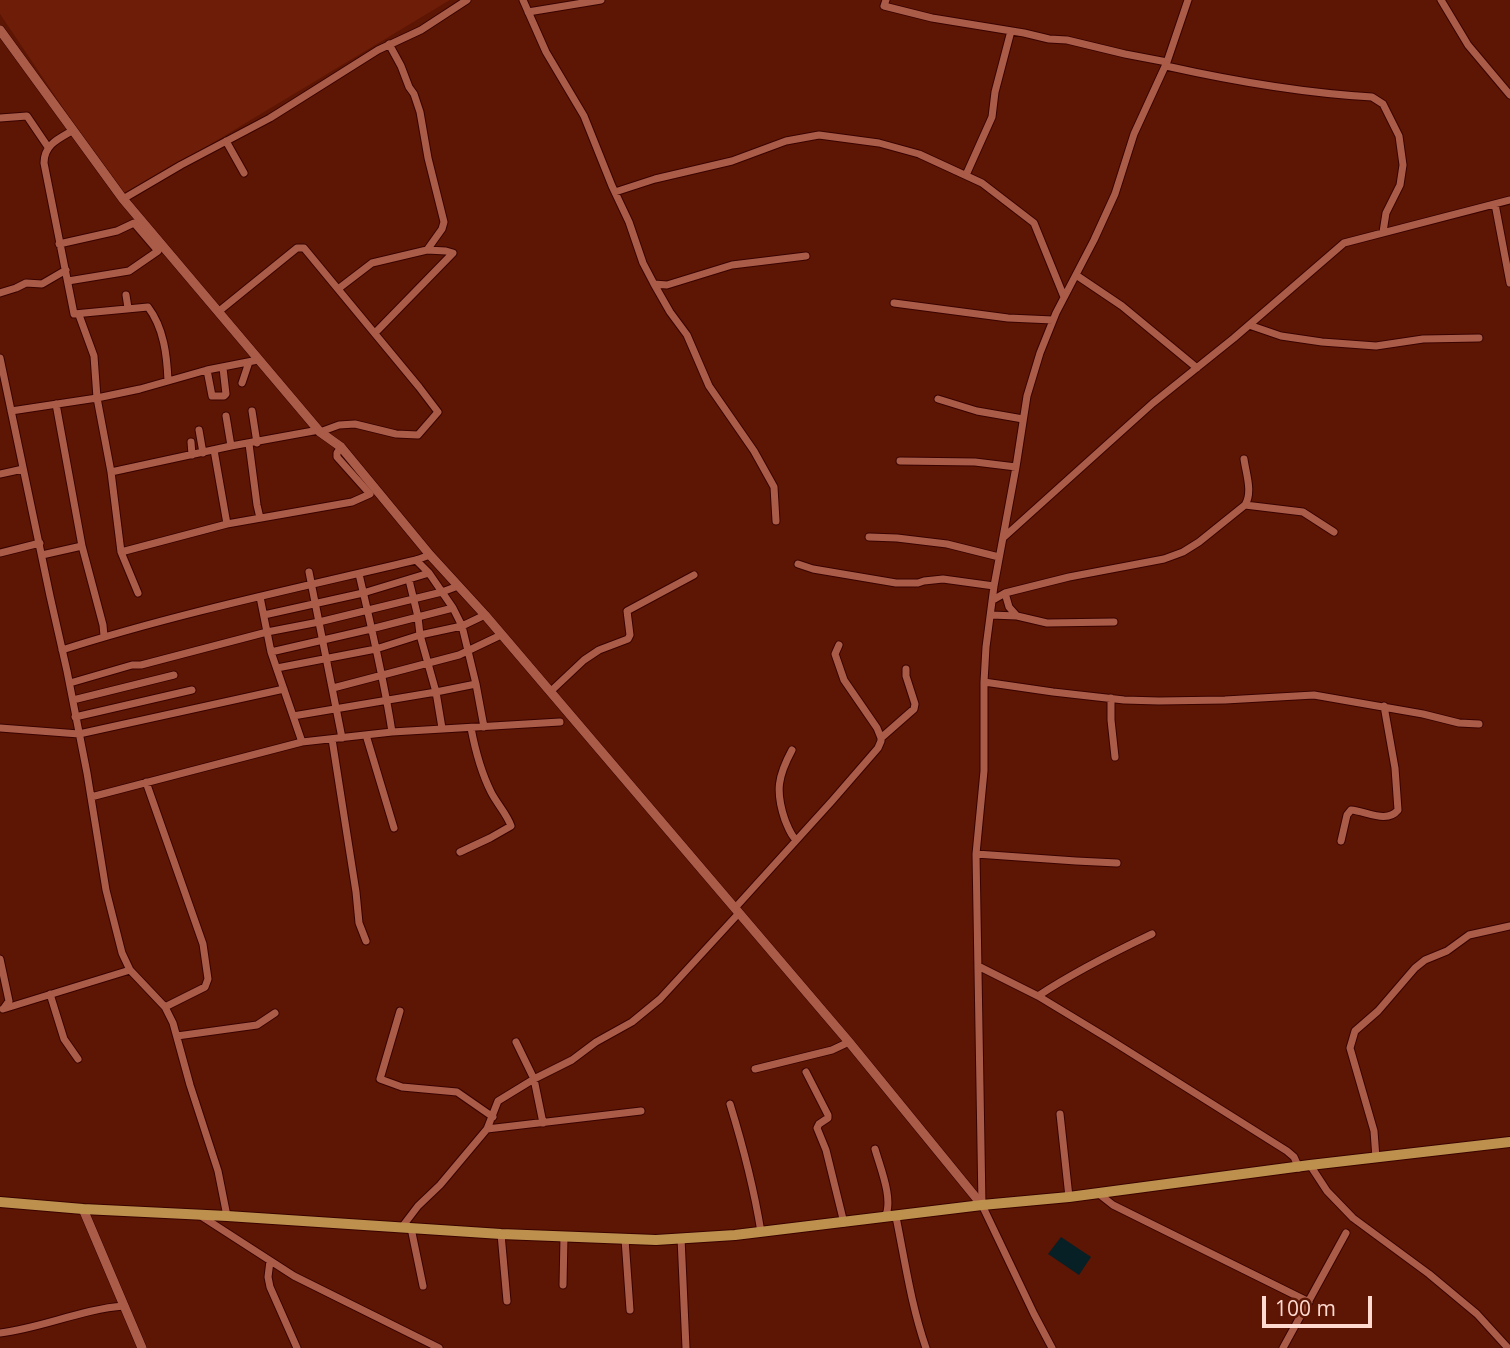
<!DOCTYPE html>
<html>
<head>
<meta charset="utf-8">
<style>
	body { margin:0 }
	#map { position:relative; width:1510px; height:1348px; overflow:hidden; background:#5d1504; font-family:"Open Sans",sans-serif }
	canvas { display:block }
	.scale { position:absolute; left:1262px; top:1296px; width:110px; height:32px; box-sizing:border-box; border:4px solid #fedad0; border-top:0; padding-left:9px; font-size:21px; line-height:24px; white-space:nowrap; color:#fedad0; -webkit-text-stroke:5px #5d1504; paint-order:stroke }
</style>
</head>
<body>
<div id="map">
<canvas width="1510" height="1348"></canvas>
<div class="scale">100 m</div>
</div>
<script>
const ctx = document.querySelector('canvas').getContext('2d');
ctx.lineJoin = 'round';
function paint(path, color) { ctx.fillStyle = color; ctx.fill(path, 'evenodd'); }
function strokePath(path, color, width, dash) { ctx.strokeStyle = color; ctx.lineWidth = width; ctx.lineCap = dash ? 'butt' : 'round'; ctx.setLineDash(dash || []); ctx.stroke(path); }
paint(new Path2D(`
	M0,0H450L123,197L0,14Z`), '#6d1d08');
paint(new Path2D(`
	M1061,1237L1091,1257L1079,1275L1048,1254Z`), '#062025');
const minor = new Path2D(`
	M523,0L546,52L584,116L612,186L629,222L643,263L654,284L667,285L732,265L806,256
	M886,0L884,6L932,18L1024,33L1049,39L1067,40L1125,54L1167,62
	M1441,0L1468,45L1510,95
	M528,12L601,0
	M389,44L401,66L409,87L414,94L420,112L428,158L444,222L442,229L427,250
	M1166,66C1233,81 1303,93 1372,97L1383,104L1399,136L1403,165L1400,185L1386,213L1383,232
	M0,118L27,116L48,147
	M72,131C58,139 44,145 44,163L74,314L148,307C164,328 167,356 168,381
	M226,141L244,173
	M966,175L992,117L995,92L1011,31
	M615,192L655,179L732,161L786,141L819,135L879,143L919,154L982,183L1034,223L1064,297
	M123,199L181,165L270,118L378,50L421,30L467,0
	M1495,204L1510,283
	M59,244L117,231L134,223L158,251L129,271L68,281
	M1076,275L1122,306L1197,368
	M654,284L670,312L687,335L709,386L754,451L774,487L776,521
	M338,289L372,263L427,250L446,251L453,253L375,333
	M0,293L16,288L26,283L42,284L66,270
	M126,295L128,308
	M894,303L1008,318L1053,320
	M218,312L297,248H304L419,387L438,412L418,435L396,434L355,424L339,425L320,432
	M79,315L94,356L97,398L111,472L121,552L138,593
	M1249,325L1281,336L1322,342L1376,346L1423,339L1479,338
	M0,358L50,596L67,671L87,773L106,890L122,953L130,970L165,1007L173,1023L190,1085L218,1171L227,1216
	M207,370L212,396H224L226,394L223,368
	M242,383L249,362
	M938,399L977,411L1023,419
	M56,404L82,546L103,625L104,636
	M11,411L97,398L140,389L207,370L258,360
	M252,411L257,443
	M226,416L231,446
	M199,430L203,453
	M191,442L192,455
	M249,444L257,505L260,518
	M214,450L227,524
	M900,461L975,462L1016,467
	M111,472L231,446L319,430
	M0,474L23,469
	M1245,505L1303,512L1334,532
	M869,537L897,538L947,544L999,557
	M1003,538L1153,403L1234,338L1344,243L1510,200
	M121,552L227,524L352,502L370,494L337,457V453L341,447
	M0,553L40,543
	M42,555L82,546
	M416,560L429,573L453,608L462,626L476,684L484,727
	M798,564L813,569L896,583H918L924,581L943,579L994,586
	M309,572L342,738
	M359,574C371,626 384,679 392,732
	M409,580L418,617L420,635L436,692L442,728
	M1005,593L1009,607L1017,616
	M260,597L271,652L302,742
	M993,600L1005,593L1069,577L1164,559L1183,552L1199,542L1245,505C1253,492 1246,474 1244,459
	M264,615L363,593L429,573
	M991,615L1017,616L1047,623L1114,622
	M839,645L835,654L844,680L877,728L881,738
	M62,650C178,613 298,588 416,560L430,555
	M271,652L371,629L453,608
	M277,668L376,649L420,635L462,626L485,615
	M984,682L1053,692L1124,700L1159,701L1225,700L1314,695L1423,714L1459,723L1479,724
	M70,683L132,665H141L267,632L319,622L442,592L458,586
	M333,688L459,655L501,635
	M550,692L584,660L599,650L628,639L630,635L627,611L694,575
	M1111,698V720L1115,757
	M73,700L174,675
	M293,716L436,692L476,684
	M75,717L192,690
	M0,728L79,734L284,689
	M366,735L394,828
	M332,739L356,892L359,923L366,941
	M792,750C778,776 775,791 785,820C788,827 790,834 796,840
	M146,782L203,944L208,979L205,987L165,1007
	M91,797L302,742L392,732L560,722
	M1341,841L1347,815L1351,810C1366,811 1387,824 1398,810L1395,768L1384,706
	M460,852L490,838L511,826C507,814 497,804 491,792C481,772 475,749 471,728
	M976,854L1076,861L1117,863
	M735,908L832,801L878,748L881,741V738L914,709L915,704L906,676V669
	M0,959L9,1001L4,1008
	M978,966L1038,996L1109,1039L1287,1151L1294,1157L1299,1168
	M50,994L64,1039L78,1059
	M1038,996C1074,972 1112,953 1152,934
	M3,1009L130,970
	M400,1011L380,1079L402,1087L457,1092L493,1117
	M177,1036L257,1025L275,1013
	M516,1042L534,1079L543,1123
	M755,1069L832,1050L849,1042
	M806,1072L828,1115V1118L819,1124L817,1128L826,1150L844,1223
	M730,1104C743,1146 754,1189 761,1232
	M1060,1114L1069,1197
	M487,1129L641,1111
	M875,1149C880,1167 894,1200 885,1217
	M1376,1158L1374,1131L1350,1048L1355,1031L1378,1011L1415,968L1425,960L1447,951L1469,935L1510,926
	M1310,1165L1327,1191L1353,1218L1429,1274L1477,1314L1508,1348
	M1099,1194L1113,1205L1309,1302
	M201,1216L294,1276L439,1348
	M896,1217C905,1261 911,1305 926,1348
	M402,1227L418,1206L440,1185L487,1129L498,1101L534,1079L572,1060L596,1042L632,1022L660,999L739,913
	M411,1228L423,1286
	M501,1234L507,1301
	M681,1238L686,1348
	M625,1239L630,1310
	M270,1261L268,1277L270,1287L297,1348
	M563,1285L564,1237
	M0,1333C42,1328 82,1309 124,1306
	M1052,1348L1034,1314L982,1205L976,854L984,771V682L986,647L994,586L1016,467L1027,396L1040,353L1056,313L1094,240L1115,194L1134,134L1167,62L1188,0
	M1283,1348L1346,1233`);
const tertiary = new Path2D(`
	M0,30L123,199L320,432L341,447L430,555L485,615L849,1042L982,1205
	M83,1209L142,1348`);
const primary = new Path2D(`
	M0,1202L83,1209L227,1216L501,1234L656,1240L735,1235L982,1205L1069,1197L1310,1165L1510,1142`);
strokePath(minor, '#390300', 9);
strokePath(tertiary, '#390300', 10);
strokePath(primary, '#390300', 12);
strokePath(minor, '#aa5c49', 7);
strokePath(tertiary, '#aa5c49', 9);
strokePath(primary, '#be904e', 10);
</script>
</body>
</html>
